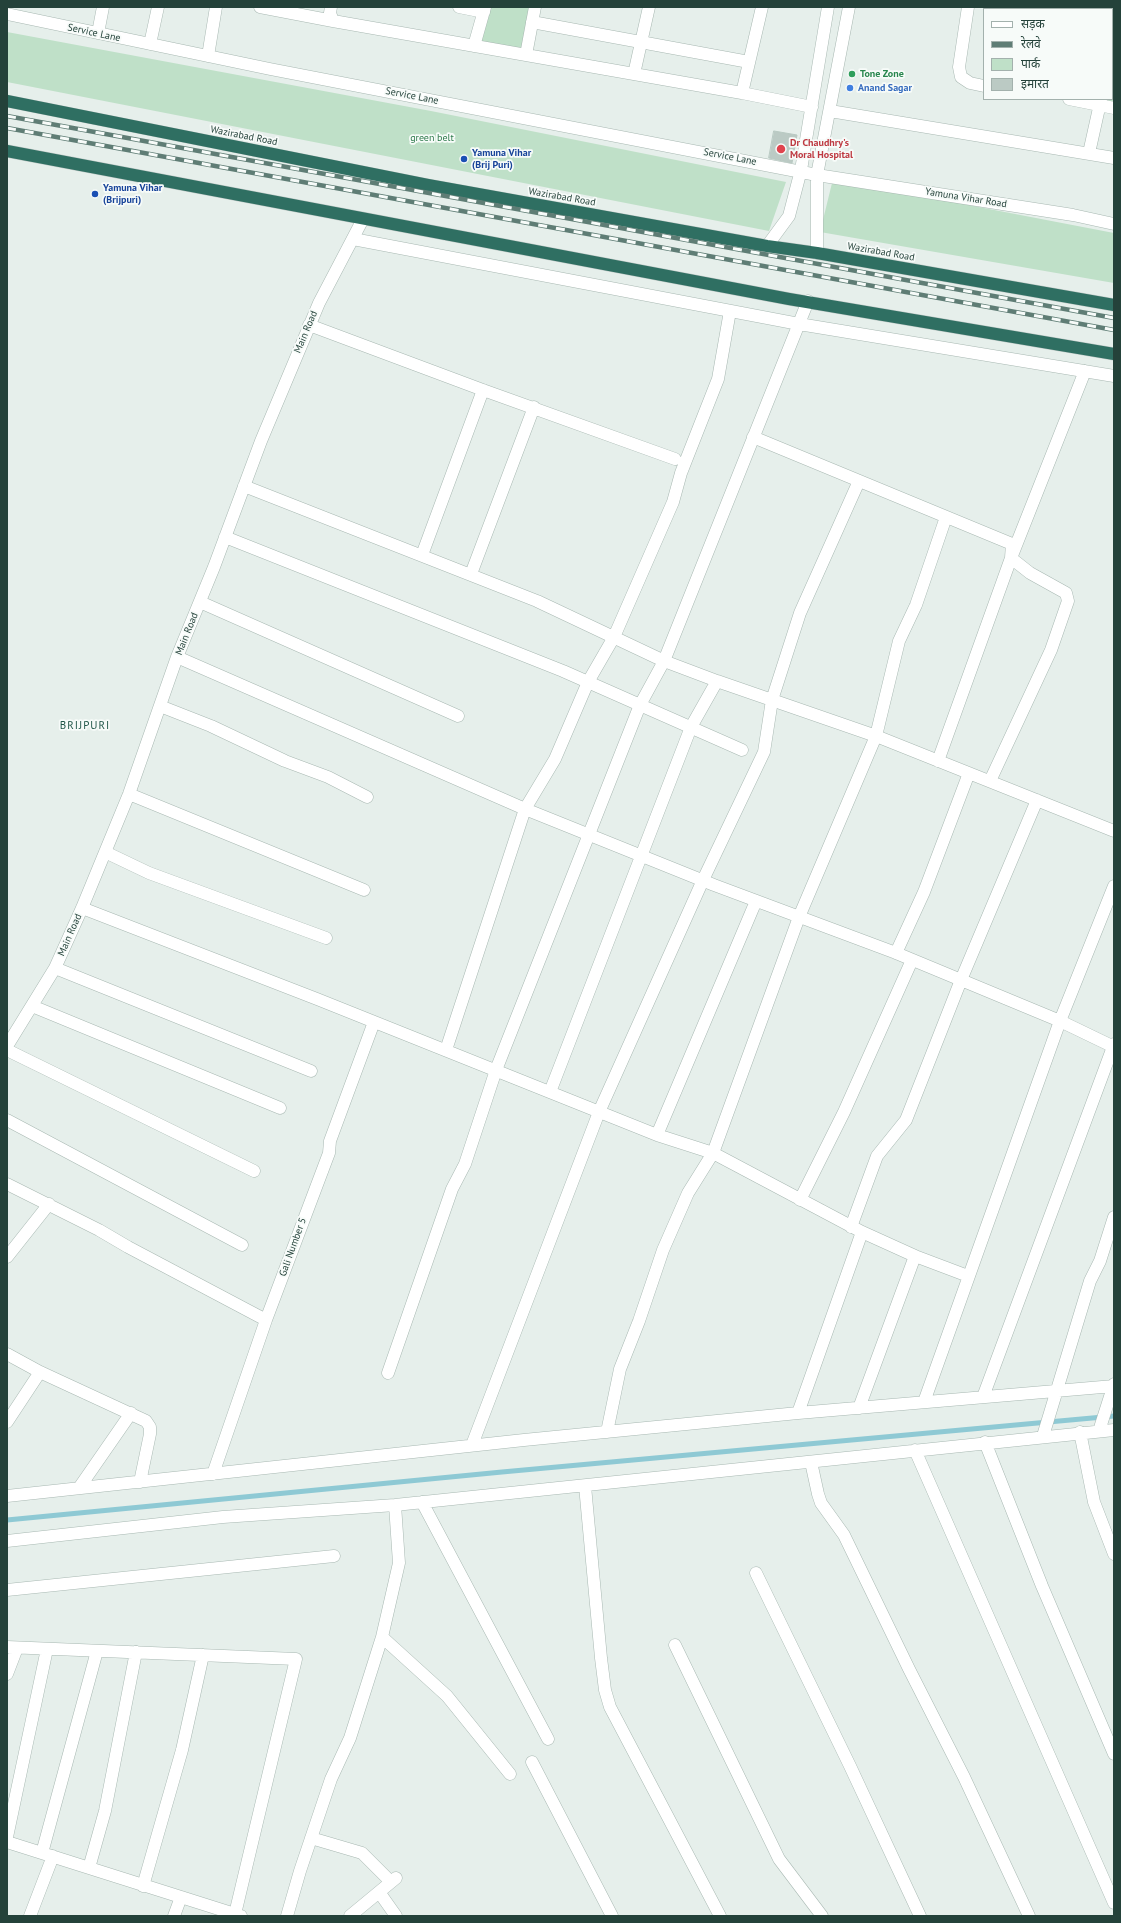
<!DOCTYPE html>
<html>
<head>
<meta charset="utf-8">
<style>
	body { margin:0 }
	#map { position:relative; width:1121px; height:1923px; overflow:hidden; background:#e6efeb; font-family:"PT Sans","Noto Sans Devanagari",sans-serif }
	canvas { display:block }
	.frame { position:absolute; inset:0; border:8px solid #24423a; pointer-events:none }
	.legend { position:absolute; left:983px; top:8px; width:130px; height:92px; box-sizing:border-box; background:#f7fbf9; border:1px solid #a3b1ad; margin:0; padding:5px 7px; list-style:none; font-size:12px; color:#24423a }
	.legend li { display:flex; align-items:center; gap:8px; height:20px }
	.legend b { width:20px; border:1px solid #a3b1ad }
</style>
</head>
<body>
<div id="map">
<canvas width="1121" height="1923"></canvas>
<div class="frame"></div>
<ul class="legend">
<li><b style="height:5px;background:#fff"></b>सड़क</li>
<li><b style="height:5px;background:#5f7d75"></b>रेलवे</li>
<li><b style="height:11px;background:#bfe0c8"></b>पार्क</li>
<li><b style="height:11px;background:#bbcac4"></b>इमारत</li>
</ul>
</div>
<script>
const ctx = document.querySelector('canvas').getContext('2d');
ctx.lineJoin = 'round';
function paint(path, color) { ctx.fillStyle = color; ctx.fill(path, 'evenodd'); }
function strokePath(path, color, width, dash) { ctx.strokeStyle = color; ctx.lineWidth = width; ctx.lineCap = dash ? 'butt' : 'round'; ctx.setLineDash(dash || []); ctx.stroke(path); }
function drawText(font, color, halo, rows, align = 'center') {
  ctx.font = font + ' "PT Sans",sans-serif'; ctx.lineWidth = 3.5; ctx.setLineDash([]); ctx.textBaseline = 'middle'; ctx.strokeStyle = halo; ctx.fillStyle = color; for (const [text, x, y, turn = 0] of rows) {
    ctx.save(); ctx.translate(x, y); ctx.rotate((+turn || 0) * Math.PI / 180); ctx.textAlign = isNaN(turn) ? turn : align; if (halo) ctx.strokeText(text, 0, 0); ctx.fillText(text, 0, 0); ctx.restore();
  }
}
paint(new Path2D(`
	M484,7H535L526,55L474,46Z
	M1080,7H1114V97L1112,108L1069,99H1112V9H1080Z
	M7,32L431,111L786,182L769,231L7,82Z
	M833,179L1114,233V283L820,232Z`), '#bfe0c8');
strokePath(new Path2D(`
	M7,1520L502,1472L1114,1416`), '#8ec9d4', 5);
const building = new Path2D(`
	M774,131L797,135L792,163L769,158Z`);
paint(building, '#bbcac4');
strokePath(building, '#b8c9c2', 1);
const minor = new Path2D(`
	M260,7L333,21
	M331,7L330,13L333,21L742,93L812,107
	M459,7L484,12
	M968,7L959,67L961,77L970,83L984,86
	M1081,7L1091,9
	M1112,13L1114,14
	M7,14L270,69L817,175L1073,215L1114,224
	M532,22L749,62
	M98,33L103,7
	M150,44L158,7
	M474,46L485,7
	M1112,51L1114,42
	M526,55L535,7
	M208,56L216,7
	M634,74L649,7
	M742,93L762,7
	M1069,99L1114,108
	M830,111L1114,158
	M1089,153L1101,99
	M353,239L799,324L1114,376
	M767,246L789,216L801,170L828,7
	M817,253V175L849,7
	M309,325L483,390L675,459
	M753,437L1012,544L1011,558L1030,573L1066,593L1068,601L1051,650L990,781
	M244,486L537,601L664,661L717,681L876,736L1114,831
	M225,537L563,671L742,750
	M422,555L483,390
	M471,574L534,407
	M200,602L458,716
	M177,657L525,809L714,885L896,953L1060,1021L1114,1047
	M160,706L211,726L285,761L328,777L367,797
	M938,761L1011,558L1085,371
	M129,794L364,890
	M105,852L149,873L326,938
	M82,908L317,999L657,1135L713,1153L862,1232L915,1256L968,1276
	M896,953L924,892L969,773
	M55,968L311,1071
	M32,1006L280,1108
	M7,1046L55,968L82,908L129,794L177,657L214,567L261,441L319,303L363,219
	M7,1050L254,1171
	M446,1050L525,809L555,759L588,682L614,637L673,502L681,473L718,379L730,311
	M550,1092L691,727L717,681
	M7,1120L242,1245
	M657,1135L756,901
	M7,1184L99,1230L128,1247L266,1320
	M800,1200L844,1112L912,960
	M851,1227L877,1156L906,1120L961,980L1037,800
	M7,1257L49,1204
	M7,1354L40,1372L146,1421L150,1427V1434L140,1482
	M388,1373L452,1189L465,1164L496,1070L640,705L664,661L808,301
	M983,1397L1114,1044
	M924,1402L1060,1021L1114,886
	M859,1408L915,1256
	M798,1413L862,1232
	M7,1422L40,1372
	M1099,1431L1114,1384
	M607,1432L620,1369L639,1321L663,1250L688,1193L713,1153L799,917L876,736L899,641L916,605L946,517
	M1080,1432L1094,1502L1114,1554
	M1043,1436L1090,1281L1100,1261L1114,1217
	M985,1442L1042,1586L1114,1754
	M472,1445L599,1112L703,880L764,752L772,700L800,613L859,481
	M915,1450L1114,1903
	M811,1462L818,1494L821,1503L844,1535L909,1669L964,1777L1029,1916
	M213,1474L266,1320L329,1153L330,1141L374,1022
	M585,1486L601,1658L605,1690L610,1707L720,1916
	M79,1488L131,1413
	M7,1496L524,1440L798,1413L1114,1386
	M422,1502L548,1739
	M7,1541L223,1517L395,1505L1114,1430
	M756,1573L850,1766L920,1916
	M7,1590L334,1556
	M382,1637L447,1696L510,1774
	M675,1645L779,1859L822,1916
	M7,1647L296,1659L235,1914
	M7,1674L17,1648
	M532,1762L612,1916
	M7,1837L47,1649
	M311,1838L362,1853L391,1882
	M7,1842L241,1916
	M42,1853L97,1651
	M89,1868L105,1811L136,1652
	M143,1886L182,1750L203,1655
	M379,1892L396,1916
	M30,1916L53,1856
	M174,1916L181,1897
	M287,1916L300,1871L331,1779L350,1738L382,1637L399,1563L395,1505
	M350,1916L396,1878`);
const highway = new Path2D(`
	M7,101L428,185L767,246L817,253L1114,305
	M7,151L789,299L1114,354`);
strokePath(minor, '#a8b8b2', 13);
strokePath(highway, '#c2cac8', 13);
strokePath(minor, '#fff', 12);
strokePath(highway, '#2f6f62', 12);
const rail = new Path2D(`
	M7,116L1114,318
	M7,128L1114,330`);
strokePath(rail, '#5f7d75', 4.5);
strokePath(rail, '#f7fbf9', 3, [9]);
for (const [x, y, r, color] of [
	[852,74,4,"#2e9e5b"],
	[850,88,4,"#3f7fe0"],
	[781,149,5,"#e0444e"],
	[464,159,4,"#1a4fb4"],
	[95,194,4,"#1a4fb4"]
]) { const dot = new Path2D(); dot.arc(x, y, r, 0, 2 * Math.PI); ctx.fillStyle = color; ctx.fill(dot); strokePath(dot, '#f7fbf9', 1.5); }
drawText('10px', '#24423a', '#f7fbf9', [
	["Service Lane",94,33,12],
	["Service Lane",412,96,11],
	["Wazirabad Road",244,136,11],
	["Service Lane",730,157,11],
	["Wazirabad Road",562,197,10],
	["Yamuna Vihar Road",966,198,9],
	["Wazirabad Road",881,252,10],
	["Main Road",306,332,-67],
	["Main Road",187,634,-68],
	["Main Road",70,935,-66],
	["Gali Number 5",293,1247,-70]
]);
drawText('bold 10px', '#27864d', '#f7fbf9', [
	["Tone Zone",860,74]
], 'left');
drawText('bold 10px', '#366cbe', '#f7fbf9', [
	["Anand Sagar",858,88]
], 'left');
drawText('10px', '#2d7a4b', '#f7fbf9', [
	["green belt",432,138]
]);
drawText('bold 10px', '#be3a42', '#f7fbf9', [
	["Dr Chaudhry's",790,143],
	["Moral Hospital",790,155]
], 'left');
drawText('bold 10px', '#164399', '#f7fbf9', [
	["Yamuna Vihar",472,153],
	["(Brij Puri)",472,165],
	["Yamuna Vihar",103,188],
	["(Brijpuri)",103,200]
], 'left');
ctx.letterSpacing = '1px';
drawText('11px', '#1f5548', '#f7fbf9', [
	["BRIJPURI",85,726]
]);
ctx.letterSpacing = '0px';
</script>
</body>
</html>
